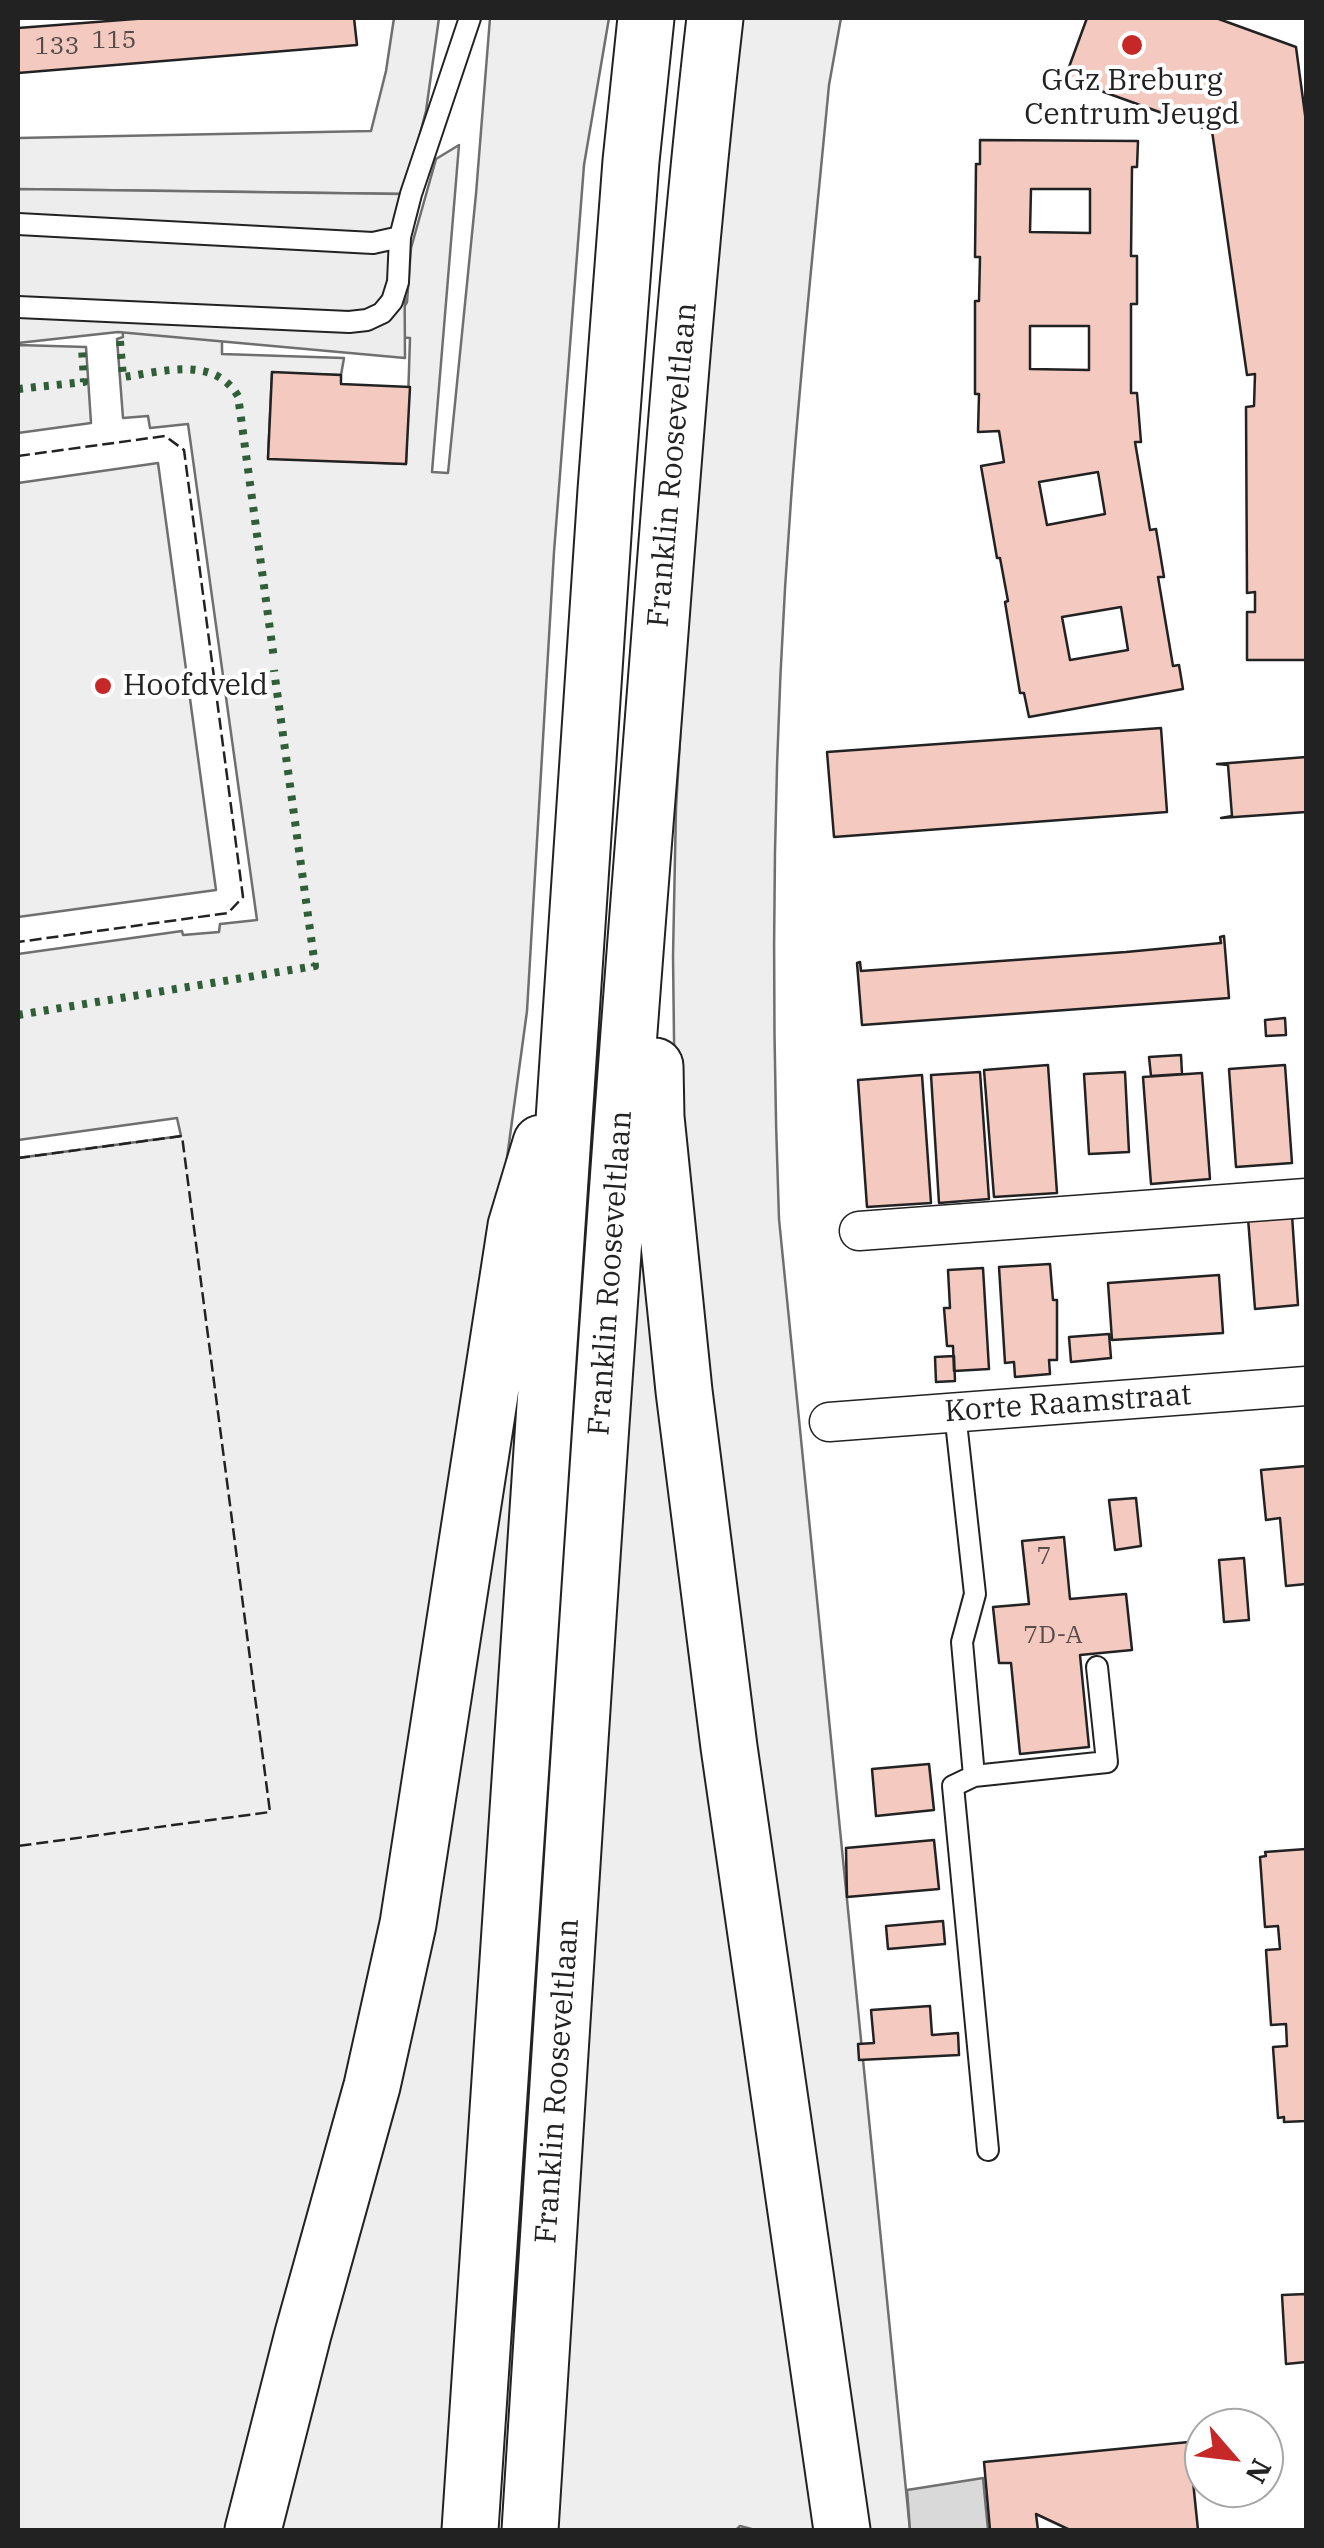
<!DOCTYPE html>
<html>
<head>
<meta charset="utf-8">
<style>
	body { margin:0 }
	#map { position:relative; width:1324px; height:2548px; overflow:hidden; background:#fff; font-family:"IBM Plex Serif",serif }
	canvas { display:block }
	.frame { position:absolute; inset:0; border:20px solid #222; pointer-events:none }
	.north { position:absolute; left:1184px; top:2408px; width:100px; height:100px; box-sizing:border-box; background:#fff; border:2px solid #a7a7a7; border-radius:50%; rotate:118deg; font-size:28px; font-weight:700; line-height:40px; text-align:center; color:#222 }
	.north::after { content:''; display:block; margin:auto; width:35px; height:45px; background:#c62828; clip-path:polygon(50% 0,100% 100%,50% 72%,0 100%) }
</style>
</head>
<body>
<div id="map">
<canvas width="1324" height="2548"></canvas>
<div class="frame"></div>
<div class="north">N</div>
</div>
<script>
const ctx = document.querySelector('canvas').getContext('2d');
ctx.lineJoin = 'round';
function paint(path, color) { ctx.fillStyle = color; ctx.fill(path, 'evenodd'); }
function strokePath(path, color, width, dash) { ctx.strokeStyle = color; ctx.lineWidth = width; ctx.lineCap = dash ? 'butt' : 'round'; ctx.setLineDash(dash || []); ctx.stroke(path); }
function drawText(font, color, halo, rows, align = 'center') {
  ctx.font = font + ' "IBM Plex Serif",serif'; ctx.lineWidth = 8; ctx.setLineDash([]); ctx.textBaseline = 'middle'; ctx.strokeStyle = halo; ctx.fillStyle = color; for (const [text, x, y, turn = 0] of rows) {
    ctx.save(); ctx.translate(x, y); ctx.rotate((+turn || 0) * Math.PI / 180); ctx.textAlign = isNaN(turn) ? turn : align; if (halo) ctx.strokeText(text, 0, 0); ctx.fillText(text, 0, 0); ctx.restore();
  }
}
const green = new Path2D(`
	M394,18H439L426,111L404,194L18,189V138L371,131L386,71Z
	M490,18H609L584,165L554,552L527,1011L498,1224L353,2085L231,2530H18V1158L181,1136L177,1118L18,1140V954L182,931L183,935L219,932L220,924L257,920L188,424L150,428L148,416L123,418L117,339L123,337L122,325L222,330V354L344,358L341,375L272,373L268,458L406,464L410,338L368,335L397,319L407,302L411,248L436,159L459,145L432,472L448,473L476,194Z
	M735,18H841L829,85C816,223 801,361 791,500C773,739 770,979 779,1219L910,2530H863L745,1745L675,1119L673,956L676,808L691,550Z
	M18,345L86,347L91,423L18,433Z
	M158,463L216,890L18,917V483Z
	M637,1109L825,2530H755L740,2526L736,2530H550Z
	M520,1383L451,2530H271L453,1709Z`);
paint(green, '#eee');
strokePath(green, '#6f6f6f', 2.5);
const parking = new Path2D(`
	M18,189L404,194L405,358L118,332L18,343Z`);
paint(parking, '#ededed');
strokePath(parking, '#6f6f6f', 2.5);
const water = new Path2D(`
	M983,2478L988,2530H910L907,2490Z`);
paint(water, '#d9d9d9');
strokePath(water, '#6f6f6f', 2.5);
const building = new Path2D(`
	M148,18H354L357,45L18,73V28Z
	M1087,18H1216L1296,47L1306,122V660H1247V612H1255V592L1247,593L1246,407L1254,406L1255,374L1247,375L1212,131L1065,78Z
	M980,140L1138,141L1137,167H1132L1131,256H1137V304H1131V393H1137L1141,442H1135L1150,530L1156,529L1164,577H1158L1173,666L1179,665L1183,689L1029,717L1024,693H1020L1005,602L1008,601L1000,558H997L981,466L1004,462L999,431L978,432L979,394H975V301H979L980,257H975L976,164H980ZM1031,189H1090V233L1030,232ZM1030,326H1089V370L1030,369ZM1098,472L1105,514L1047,525L1039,482ZM1121,607L1128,650L1070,660L1062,617Z
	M272,372L341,375V384L410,387L406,464L268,459Z
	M1161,728L1167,812L834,837L827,752Z
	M1306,757V812L1221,818L1232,816L1228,765L1217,764Z
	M1224,936L1229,998L862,1025L857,963L860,962L861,971L1126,952L1221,943L1220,937Z
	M1285,1018L1286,1035L1266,1036L1265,1020Z
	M1181,1055L1182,1074L1151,1076L1149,1057Z
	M1048,1065L1057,1193L994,1197L984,1070Z
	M1285,1065L1292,1163L1236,1167L1229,1069Z
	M980,1072L989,1199L939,1203L931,1075Z
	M1125,1072L1129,1152L1089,1154L1084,1074Z
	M1202,1073L1210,1179L1151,1184L1143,1077Z
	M922,1075L931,1203L867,1207L858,1080Z
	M1292,1215L1298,1305L1255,1309L1248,1218Z
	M1050,1264L1053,1300H1057V1360H1049L1050,1374L1015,1377L1014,1362L1005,1363L999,1267Z
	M983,1268L989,1369L954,1371L953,1346H947L944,1308H950L948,1270Z
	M1219,1275L1223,1333L1112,1340L1108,1283Z
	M1109,1334L1111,1358L1071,1362L1069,1337Z
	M954,1356L955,1381L936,1382L935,1357Z
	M1306,1466V1584L1286,1586L1280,1518L1266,1520L1261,1470Z
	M1136,1498L1141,1546L1115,1550L1109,1500Z
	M1064,1537L1070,1599L1126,1594L1132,1650L1080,1655L1089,1747L1020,1754L1011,1663H999L993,1607L1029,1604L1022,1541Z
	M1244,1558L1249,1620L1224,1622L1219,1560Z
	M929,1764L934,1810L876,1816L872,1769Z
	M934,1840L939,1889L847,1897L846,1848Z
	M1306,1849V2121L1284,2122V2117L1278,2118L1273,2047L1287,2046L1286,2024L1271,2025L1266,1950L1280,1949L1278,1926L1265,1927L1260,1857L1266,1856L1265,1852Z
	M943,1921L945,1944L888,1949L886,1926Z
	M930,2006L932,2035L958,2033L959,2055L859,2060L858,2044L874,2043L871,2010Z
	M1306,2294V2362L1286,2364L1282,2295Z
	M1189,2442L1198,2530H990L984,2462Z
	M1036,2514L1070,2530H1038Z`);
paint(building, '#f3c9c0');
strokePath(building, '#222', 2.5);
const service = new Path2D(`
	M18,224L373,243L400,237
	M18,307L349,322L367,320L382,313L392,301L398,282L400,237L411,194L470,18
	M955,1413L975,1594L962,1642L974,1776L1107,1762L1097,1667
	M974,1776L953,1786L988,2150`);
const minor = new Path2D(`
	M859,1231L1306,1198
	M829,1422L1306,1386`);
const primary = new Path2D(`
	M655,1066L656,1117L684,1391L729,1747L842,2530
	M253,2530L303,2334L372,2086L408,1924L516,1226L541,1143
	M470,2530L606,490L631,161L646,18
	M530,2530C567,1945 602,1359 649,774C669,522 686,269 715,18`);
strokePath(service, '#222', 24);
strokePath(minor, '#222', 41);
strokePath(primary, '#222', 59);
strokePath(service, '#fff', 20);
strokePath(minor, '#fff', 38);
strokePath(primary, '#fff', 55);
strokePath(new Path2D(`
	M120,341L123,377C163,372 213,355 238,396L274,659
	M18,389L84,382L82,347
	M18,1015L315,966L274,670`), '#2f5e38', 8, [5, 8]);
strokePath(new Path2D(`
	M18,456L165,436L184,450L243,897L228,913L18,942
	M18,1158L182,1136L270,1812L18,1846`), '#222', 2.5, [12, 5]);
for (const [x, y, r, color] of [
	[1132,45,12,"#c62828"],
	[103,686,10,"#c62828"]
]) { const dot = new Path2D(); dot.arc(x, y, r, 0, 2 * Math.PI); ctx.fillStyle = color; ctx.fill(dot); strokePath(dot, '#fff', 4); }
drawText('25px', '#564c4a', null, [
	["115",114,41],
	["133",57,47],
	["7",1044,1557],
	["7D-A",1053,1636]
]);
drawText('30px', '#222', '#fff', [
	["GGz Breburg",1132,81],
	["Centrum Jeugd",1132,115],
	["Hoofdveld",123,686,"left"]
]);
drawText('30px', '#222', '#fff', [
	["Franklin Rooseveltlaan",673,465,-85],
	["Franklin Rooseveltlaan",611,1273,-86],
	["Korte Raamstraat",1068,1404,-4],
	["Franklin Rooseveltlaan",558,2081,-86]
]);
</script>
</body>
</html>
